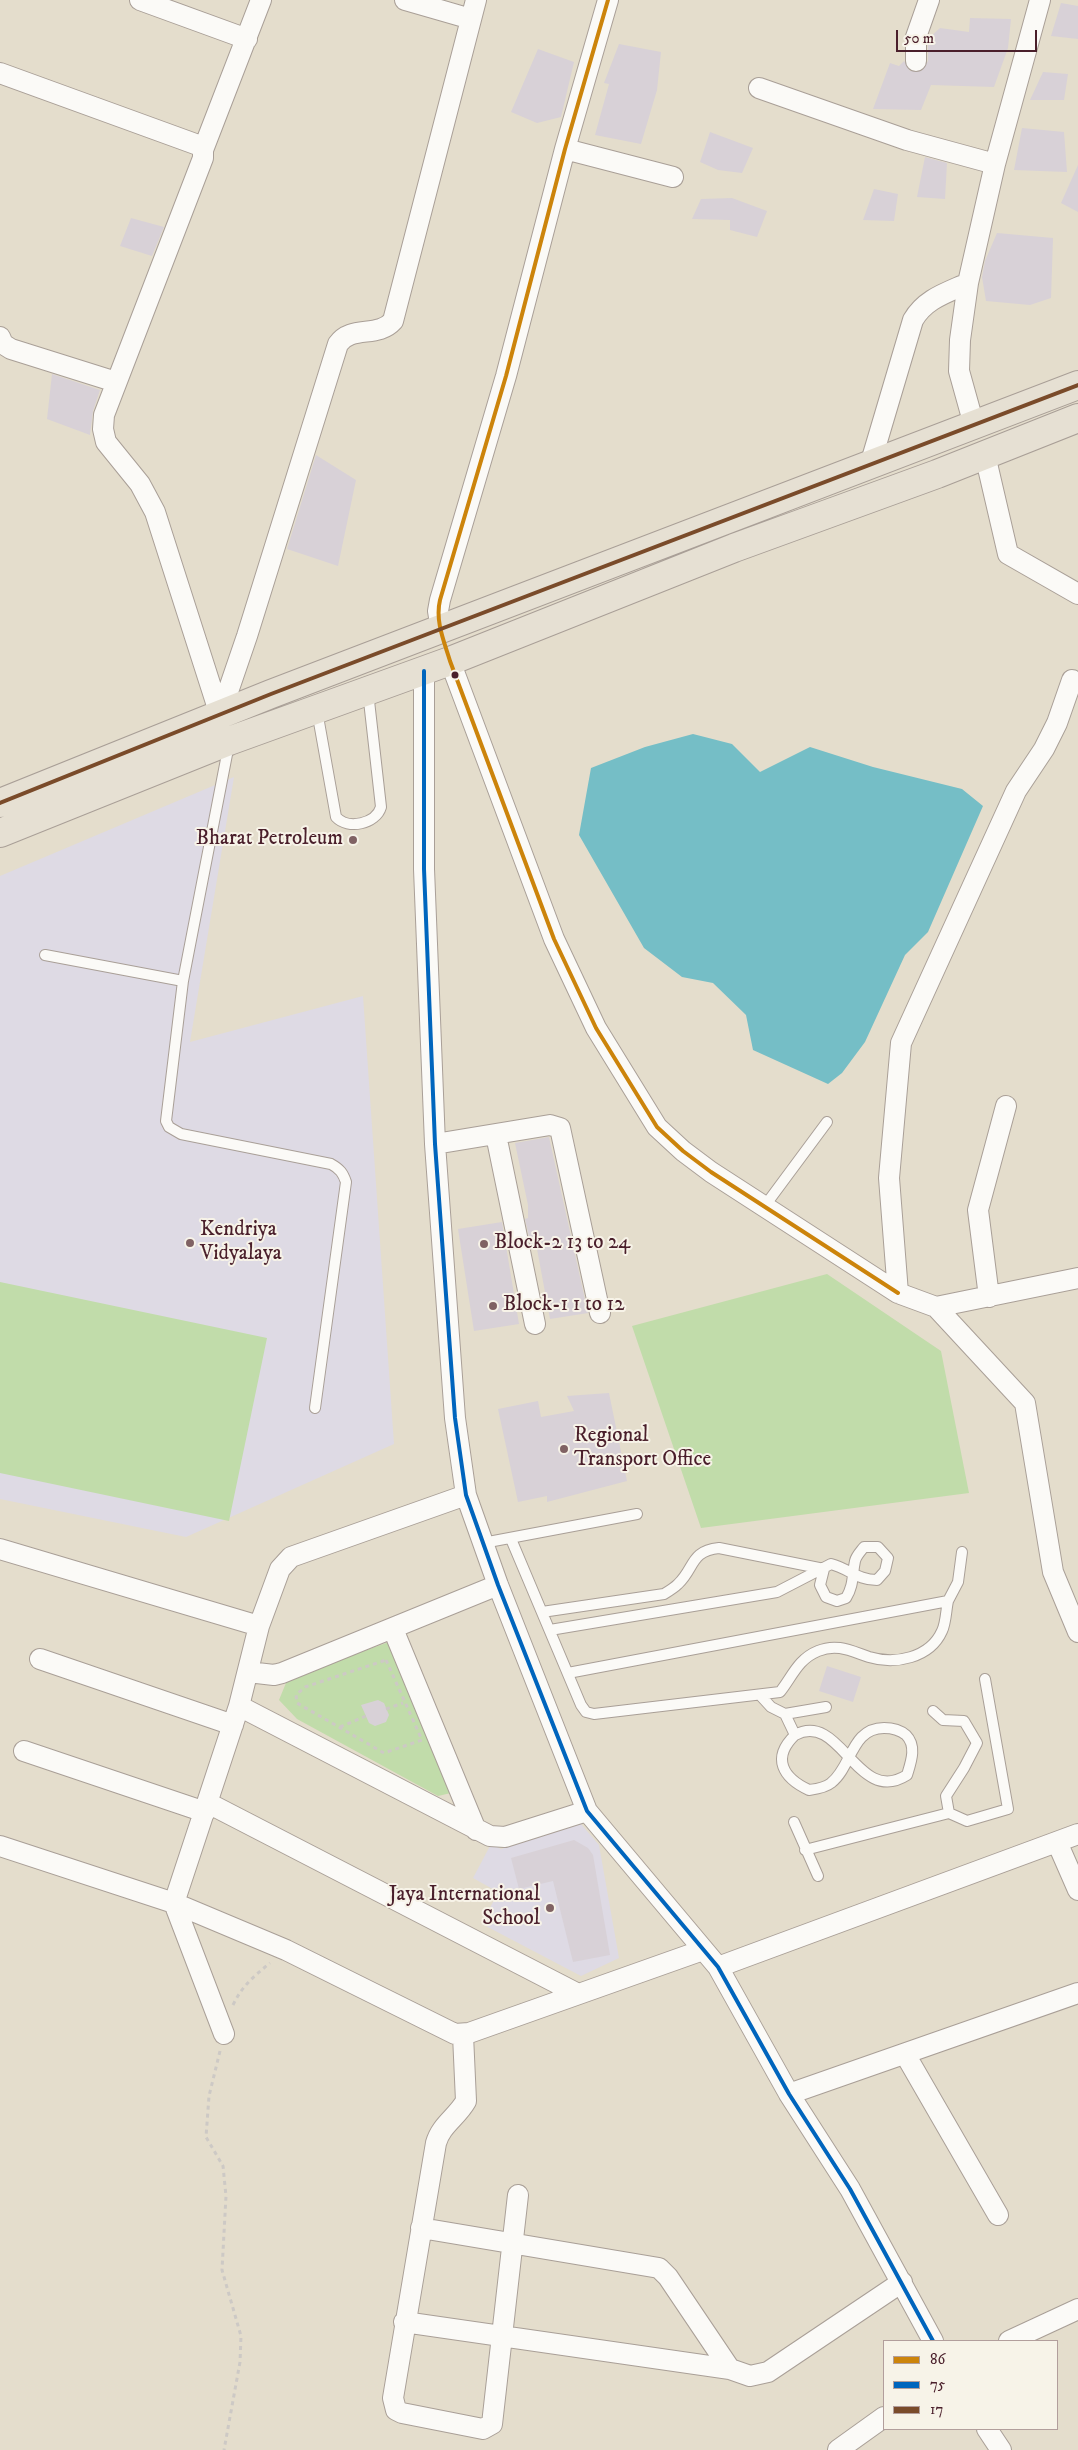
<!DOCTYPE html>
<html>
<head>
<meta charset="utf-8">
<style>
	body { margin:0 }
	#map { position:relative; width:1078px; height:2450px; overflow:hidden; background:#e4ddcc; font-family:"IM FELL DW Pica",serif }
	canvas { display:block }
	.legend { position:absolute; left:883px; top:2340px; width:175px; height:90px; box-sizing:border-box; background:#f7f3e8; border:1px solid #b29e9c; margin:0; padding:6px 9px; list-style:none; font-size:15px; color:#4a1f2b }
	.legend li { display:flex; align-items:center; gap:10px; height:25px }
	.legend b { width:25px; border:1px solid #b29e9c }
	.scale { position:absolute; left:896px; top:30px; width:141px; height:22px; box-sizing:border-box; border:2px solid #4a1f2b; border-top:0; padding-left:6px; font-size:15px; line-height:18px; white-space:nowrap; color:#4a1f2b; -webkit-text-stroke:4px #f7f3e8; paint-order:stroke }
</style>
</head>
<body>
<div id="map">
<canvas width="1078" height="2450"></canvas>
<ul class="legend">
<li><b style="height:6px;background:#cc840b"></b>86</li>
<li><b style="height:6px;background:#0065bd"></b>75</li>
<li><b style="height:6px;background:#7a4b2a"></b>17</li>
</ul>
<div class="scale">50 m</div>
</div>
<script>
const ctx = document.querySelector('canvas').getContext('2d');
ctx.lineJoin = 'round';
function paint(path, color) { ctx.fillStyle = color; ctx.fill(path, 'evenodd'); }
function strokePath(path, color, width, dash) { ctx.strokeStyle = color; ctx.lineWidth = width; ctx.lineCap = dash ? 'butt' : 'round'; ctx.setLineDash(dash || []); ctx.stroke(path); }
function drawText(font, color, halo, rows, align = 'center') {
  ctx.font = font + ' "IM FELL DW Pica",serif'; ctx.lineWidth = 4; ctx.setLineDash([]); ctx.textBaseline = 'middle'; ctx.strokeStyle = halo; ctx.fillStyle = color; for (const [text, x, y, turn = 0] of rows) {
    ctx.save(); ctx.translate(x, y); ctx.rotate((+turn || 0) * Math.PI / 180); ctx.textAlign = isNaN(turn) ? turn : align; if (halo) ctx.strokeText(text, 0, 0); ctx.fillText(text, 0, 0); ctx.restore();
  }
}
paint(new Path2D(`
	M234,777L190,1042L363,996L394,1444L186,1537L0,1499V876Z
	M581,1824L599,1845L619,1958L581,1976L482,1924L498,1892L473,1878L491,1844L501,1849Z`), '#dedae4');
paint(new Path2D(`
	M827,1274L941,1351L969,1493L701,1528L632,1326Z
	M0,1282L267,1338L229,1521L0,1473Z
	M389,1642L451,1793L438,1796L297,1719L279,1700L288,1678Z`), '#c1dcaa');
paint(new Path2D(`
	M693,734L732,744L760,772L810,747L873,767L962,789L983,806L928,932L905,955L865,1042L842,1073L828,1084L753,1050L746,1015L713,983L682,977L644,948L579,835L591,768L645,747Z`), '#75bec6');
paint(new Path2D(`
	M1061,3L1078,6V39L1051,36Z
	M970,18L1011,19L1008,48L994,87L931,85L921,110L873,109L890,63L899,66L904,61L910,71H921L928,61V39L940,28L969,32Z
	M619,44L661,52L657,90L641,144L595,135L609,84L604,83Z
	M538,49L574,62L561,117L537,123L511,112Z
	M1043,72L1068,74L1064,100H1030Z
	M1022,128L1064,132L1067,172L1014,170Z
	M710,132L753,148L742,173L718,170L700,162Z
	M925,157L947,163L945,199L917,197Z
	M1078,165V212L1061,203Z
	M874,189L898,194L894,221L863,220Z
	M732,198L767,211L757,237L730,230V220L692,219L701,199Z
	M131,218L164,227L152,256L120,246Z
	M997,233L1053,238L1051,298L1030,305L986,301L982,277L985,261Z
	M52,374L100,390L93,411L90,435L47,419Z
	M316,455L356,480L338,566L287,549Z
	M549,1137L588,1313L550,1319L537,1249L532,1250L525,1219L528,1218V1205L515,1143Z
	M502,1222L519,1324L474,1331L458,1229Z
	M609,1393L627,1481L547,1502V1496L518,1502L498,1409L538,1401L541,1417L574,1411L567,1396Z
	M827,1666L861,1677L853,1702L819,1691Z
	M378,1700L384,1703L389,1715L386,1722L375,1726L369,1723L361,1705Z
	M574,1840L588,1848L593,1855L610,1955L573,1962L553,1881L519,1889L511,1858Z`), '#d8d1d7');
const lane = new Path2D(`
	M317,711L336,817C348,830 376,824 381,807L368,692
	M229,744L183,981L166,1121L169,1127L181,1134L331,1164C340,1169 343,1173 346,1182L315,1408
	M45,955L183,981
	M764,1207L827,1122
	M511,1539L581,1705L586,1712L594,1714L780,1692C792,1677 798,1659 818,1651C837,1643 851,1651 869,1657C895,1665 930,1658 942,1631C946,1623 946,1610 948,1601L568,1673
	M483,1543L637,1514
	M948,1601L958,1582L962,1552
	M542,1612L664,1594C669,1591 674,1588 678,1584C695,1568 690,1551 719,1548L824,1569L820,1585L826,1597L837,1601L846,1598C854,1585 852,1575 855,1561C856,1556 861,1551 864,1547H878L888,1558L885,1571L877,1580C858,1580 849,1569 831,1564L777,1592L550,1630
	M760,1695L771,1707L785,1714L795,1735
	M933,1711L943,1720L964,1721L977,1743L964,1768L946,1796L949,1813
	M785,1714L826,1707
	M795,1735C771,1758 783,1778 809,1790C816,1789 825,1788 831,1783C852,1767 851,1728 884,1728C891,1728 900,1730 906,1735C917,1746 911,1762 907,1775C857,1807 841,1710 795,1735
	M794,1822L818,1876
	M805,1850L949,1813L967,1821L1008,1809L985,1679`);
const street = new Path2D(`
	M140,0L247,39
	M405,0L471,19
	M916,61V37L929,0
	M0,73L198,145L203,150V158L104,415L103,429L106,442L140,484L155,512L220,715
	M759,88L907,140L995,164L1040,0
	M565,149L673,177
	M203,150L261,0
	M0,337L3,344L11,349L116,382
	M974,425L959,371L960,340L968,283L995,164
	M985,455L1008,554L1078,594
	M870,465L913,320C925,299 946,293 968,283
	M441,629L438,611L440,600L506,376L565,149L608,0
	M450,661L554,939L596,1028L657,1127L683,1151L711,1172L898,1293
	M424,671V869L435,1144L455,1418L466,1495L498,1585L587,1811L718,1967L789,2094L850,2189L933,2341
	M1072,680L1057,723L1044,749L1016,791L901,1043L889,1178L898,1293L936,1307L1025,1403L1053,1572L1078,1632
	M221,718L220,715L247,636L338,344C351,325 378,338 393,321L476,0
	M496,1135L535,1324
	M435,1144L550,1125L560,1128L600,1313
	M989,1297L978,1210L1006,1106
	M936,1307L1078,1278
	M0,1549L259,1626
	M393,1629L476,1830
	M40,1659L233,1725
	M248,1672L274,1675L282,1673L498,1585
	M239,1706L490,1836L505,1837L587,1811
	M24,1751L205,1812
	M208,1803L578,1994
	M1057,1842L1078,1890
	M0,1846L174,1903L286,1950L455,2034L469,2033L703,1950
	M718,1967L1078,1834
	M224,2034L174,1903L239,1706L259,1626L280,1569L291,1557L466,1495
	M463,2035L466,2101C457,2117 441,2125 436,2143L393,2398L396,2410L402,2413L483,2429L492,2424L518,2195
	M905,2054L998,2215
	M789,2094L1078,1993
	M421,2228L659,2268L668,2277L730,2369
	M404,2322L730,2369L750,2376L768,2372L902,2282
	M1009,2341L1078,2309
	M987,2429L1001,2450
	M838,2450L884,2417`);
const primary = new Path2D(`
	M0,803L271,694L1078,385
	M0,833L229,741L450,661L734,548L937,474L1078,418`);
strokePath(lane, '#a99f97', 12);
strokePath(street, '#a99f97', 22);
strokePath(primary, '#a99f97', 30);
strokePath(new Path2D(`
	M386,1660L422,1740L384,1753L297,1703L296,1695L305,1687Z
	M386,1709L403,1703
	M340,1727L366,1716
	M233,2005C242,1986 254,1976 270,1963
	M220,2051L209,2096L206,2137L223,2166L226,2196L222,2270L241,2336L240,2362L224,2450`), '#cdc9c5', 3, [4, 4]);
strokePath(lane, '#fbfaf7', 10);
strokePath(street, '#fbfaf7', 20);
strokePath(primary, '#e6e0d3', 28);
strokePath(new Path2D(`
	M608,0L565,149L506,376L440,600C435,621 444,641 450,661L554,939L596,1028L657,1127L683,1151L711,1172L898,1293`), '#cc840b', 4);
strokePath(new Path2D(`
	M424,671V869L435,1144L455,1418L466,1495L498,1585L587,1811L718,1967L789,2094L850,2189L933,2341`), '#0065bd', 4);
strokePath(new Path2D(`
	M0,803L271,694L1078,385`), '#7a4b2a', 4);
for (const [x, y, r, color] of [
	[455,675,4.5,"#4a1f2b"],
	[353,840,5,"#806263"],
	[190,1243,5,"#806263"],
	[484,1244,5,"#806263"],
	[493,1306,5,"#806263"],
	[564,1449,5,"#806263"],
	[550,1908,5,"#806263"]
]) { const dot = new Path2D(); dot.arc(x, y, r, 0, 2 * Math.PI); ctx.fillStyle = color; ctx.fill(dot); strokePath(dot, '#f7f3e8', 2); }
drawText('21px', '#4a1f2b', '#f7f3e8', [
	["Bharat Petroleum",343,840,"right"],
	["Kendriya",200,1231],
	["Vidyalaya",200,1255],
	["Block-2 13 to 24",494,1244],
	["Block-1 1 to 12",503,1306],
	["Regional",574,1437],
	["Transport Office",574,1461],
	["Jaya International",540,1896,"right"],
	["School",540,1920,"right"]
], 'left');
</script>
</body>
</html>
